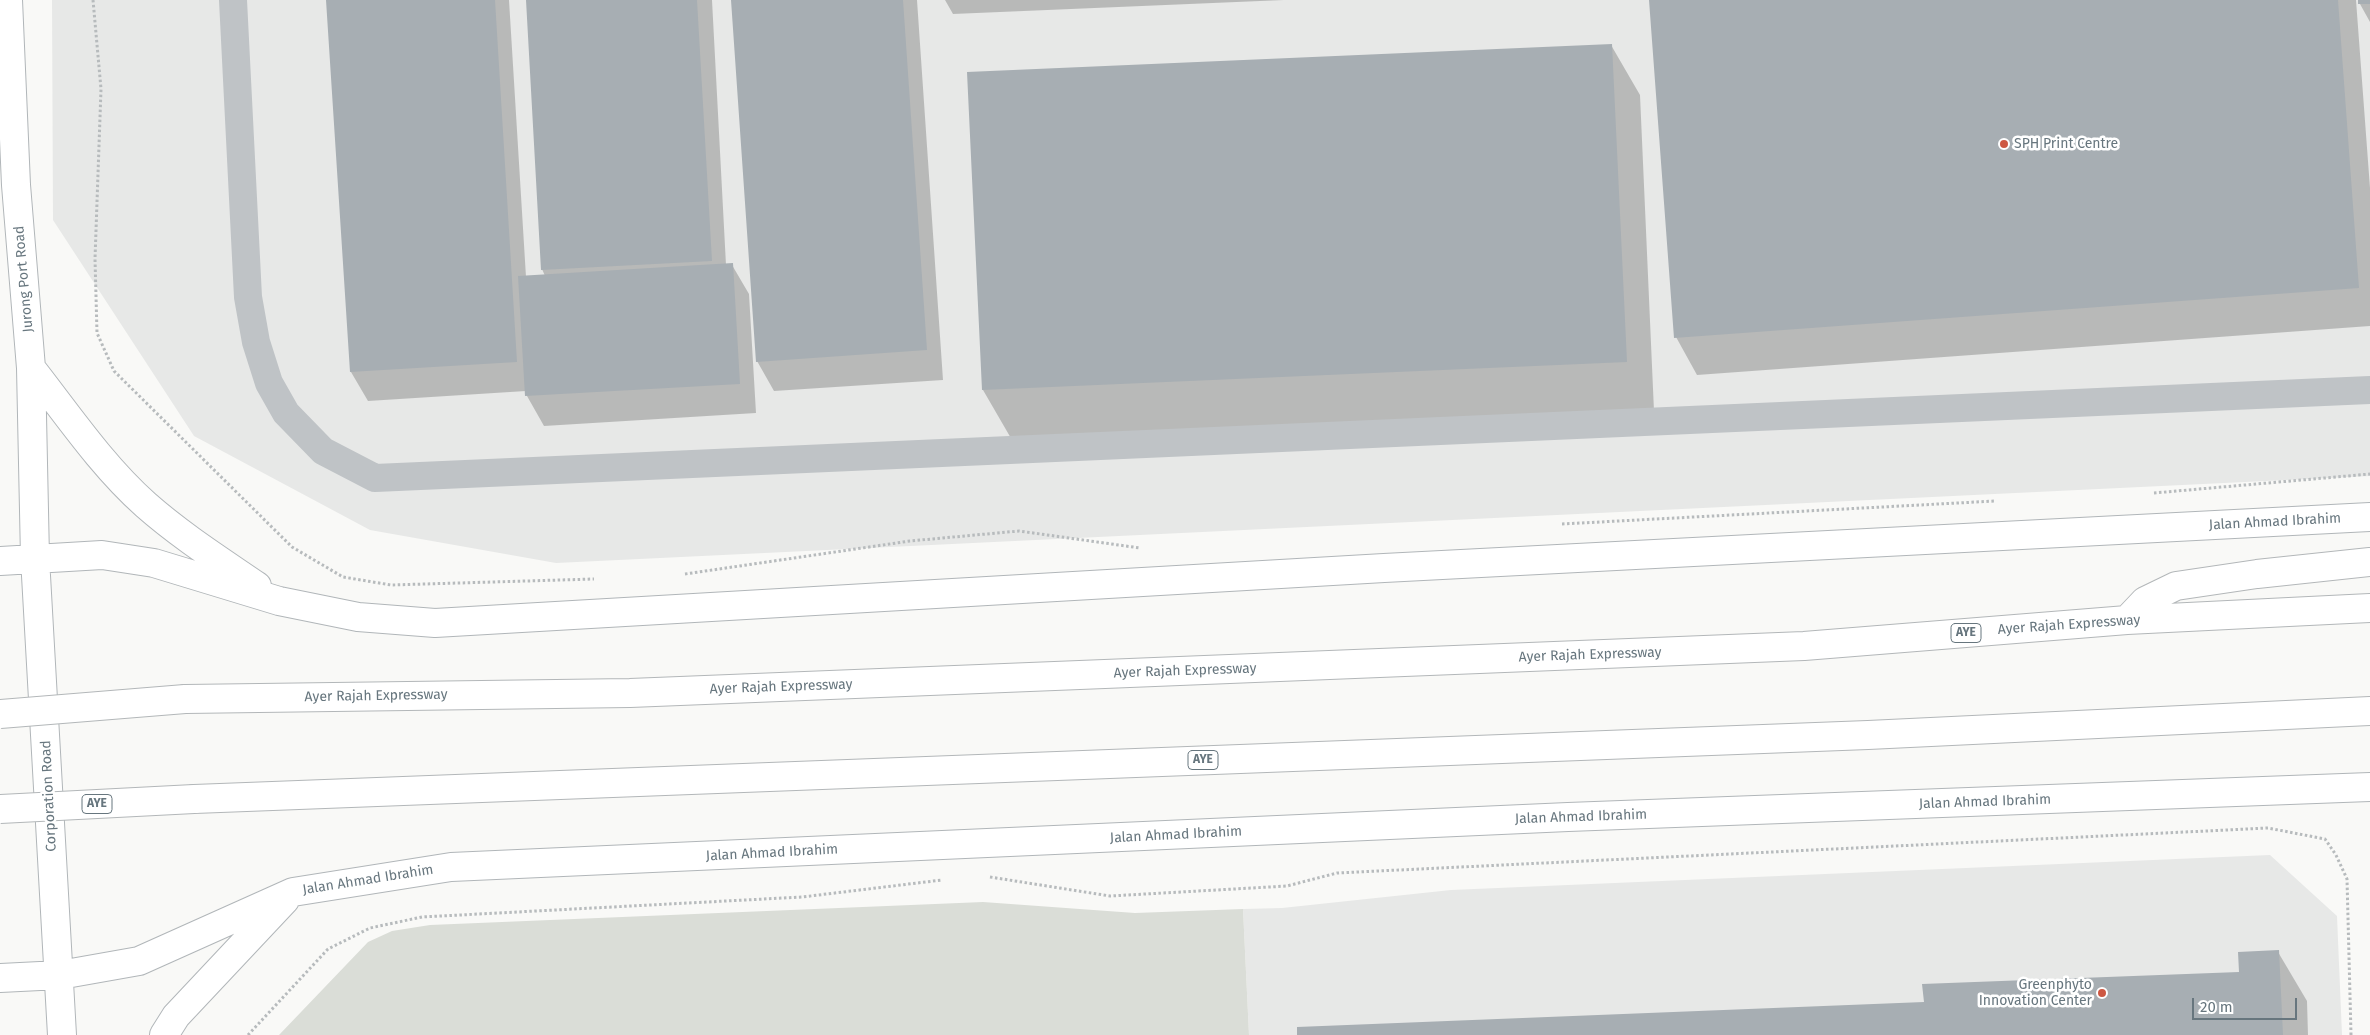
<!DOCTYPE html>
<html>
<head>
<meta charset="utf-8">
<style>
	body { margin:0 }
	#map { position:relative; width:2370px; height:1035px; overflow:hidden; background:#f9f9f7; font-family:"Fira Sans",sans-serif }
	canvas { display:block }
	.scale { position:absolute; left:2192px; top:998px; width:105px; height:22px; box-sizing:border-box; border:2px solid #67767e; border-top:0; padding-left:6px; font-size:15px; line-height:18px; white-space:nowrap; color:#67767e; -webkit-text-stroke:4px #fff; paint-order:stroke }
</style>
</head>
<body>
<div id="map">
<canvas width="2370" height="1035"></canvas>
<div class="scale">20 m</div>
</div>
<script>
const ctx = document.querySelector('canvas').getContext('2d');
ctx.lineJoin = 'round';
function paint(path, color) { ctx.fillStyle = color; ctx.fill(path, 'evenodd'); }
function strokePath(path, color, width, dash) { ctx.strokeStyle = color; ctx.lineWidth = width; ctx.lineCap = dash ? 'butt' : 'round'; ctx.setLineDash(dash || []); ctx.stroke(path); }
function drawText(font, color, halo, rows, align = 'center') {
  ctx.font = font + ' "Fira Sans",sans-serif'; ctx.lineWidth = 5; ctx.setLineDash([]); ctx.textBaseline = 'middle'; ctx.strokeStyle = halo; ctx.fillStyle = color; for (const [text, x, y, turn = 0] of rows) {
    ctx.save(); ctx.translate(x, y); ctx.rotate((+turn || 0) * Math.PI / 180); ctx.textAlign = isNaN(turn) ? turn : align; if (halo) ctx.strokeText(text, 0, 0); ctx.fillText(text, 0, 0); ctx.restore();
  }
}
paint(new Path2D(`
	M52,0H2370V476L556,563L370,530L194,436L53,220Z
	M2270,855L2337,916L2342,1035H1249L1243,909L1282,908L1451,890Z`), '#e7e8e7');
paint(new Path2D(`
	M983,902L1135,913L1243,909L1249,1035H279L368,942L392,931L430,925Z`), '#daddd7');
paint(new Path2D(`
	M328,0H509L526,277L545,276L542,269L527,0H712L726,265H732L749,294L756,413L544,426L527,396L526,391L368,401L351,372Z
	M732,0H917L943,380L774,391L757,361Z
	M945,0H1284L953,14Z
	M1650,0H2356L2370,188V326L1697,375L1676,337Z
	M2359,0H2370V22L2360,4Z
	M1611,45L1640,95L1654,411L1012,440L983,390L969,74Z
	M2278,952L2307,1001L2308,1035H1299L1925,1003L2240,973Z`), '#0003');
paint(new Path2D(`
	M326,0H495L517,362L350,372Z
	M526,0H697L712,261L541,270Z
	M731,0H903L927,350L756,362Z
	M1649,0H2338L2359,288L1674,338Z
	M2358,0H2370V4H2358Z
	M1612,44L1627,362L982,390L967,72Z
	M733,263L740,384L525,396L518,276Z
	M2279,950L2283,1035H1297V1027L1924,1002L1922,984L2239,972L2238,952Z`), '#a7aeb3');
const major = new Path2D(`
	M8,0L16,185L31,368L35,558L62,1035
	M31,368C67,414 102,466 146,505C180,535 219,560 257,586
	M0,561L102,555L154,563L279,601L358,617L435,623L1384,568L2370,517
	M0,978L60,975L139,961L293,892L451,867L1568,817L2370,787
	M164,1035L176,1016L285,900`);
const highway = new Path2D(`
	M2127,620L2145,601L2176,586L2257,574L2370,562
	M185,699L630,693L1804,646L2127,620L2370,608
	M194,799L1868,735L2370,711`);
strokePath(major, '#b1b6b9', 30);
strokePath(highway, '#b3b7b9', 30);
strokePath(new Path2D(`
	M93,0L101,89L95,259L97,333L114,371L292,547L343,577L391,585L594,579
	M2154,493L2370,474
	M1562,524L1995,501
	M685,574L910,541L1019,531L1140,548
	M990,877L1110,896L1287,886L1337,873L2268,828L2325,839L2336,855L2347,879L2351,1035
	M248,1035L328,949L370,928L422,917L802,897L942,880`), '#b7bbbd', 3, [2.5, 2.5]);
strokePath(new Path2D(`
	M233,0L248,297L256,342L269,383L286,413L323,451L375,478L2370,390`), '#bfc3c6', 28);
strokePath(major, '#fff', 28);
strokePath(highway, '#fff', 28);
const highwayBridge = new Path2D(`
	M0,714L185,699
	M0,809L194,799`);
strokePath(highwayBridge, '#b3b7b9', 30, []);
strokePath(highwayBridge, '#fff', 28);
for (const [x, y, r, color] of [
	[2004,144,5,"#cd5843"],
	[2102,993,5,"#cd5843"]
]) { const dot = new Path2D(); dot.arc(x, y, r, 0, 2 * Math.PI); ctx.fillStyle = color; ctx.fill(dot); strokePath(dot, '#fff', 2); }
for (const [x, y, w] of [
	[1966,633,30],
	[1203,760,30],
	[97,804,30]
]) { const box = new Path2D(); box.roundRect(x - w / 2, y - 9.5, w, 19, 4); ctx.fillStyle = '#fff'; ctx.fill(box); strokePath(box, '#67767e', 1); }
drawText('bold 12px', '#67767e', null, [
	["AYE",1966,633],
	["AYE",1203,760],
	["AYE",97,804]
]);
drawText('14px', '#67767e', '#fff', [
	["SPH Print Centre",2014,144],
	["Greenphyto",2092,985,"right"],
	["Innovation Center",2092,1001,"right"]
], 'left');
drawText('14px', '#67767e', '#fff', [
	["Jurong Port Road",24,279,-95],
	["Jalan Ahmad Ibrahim",2275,522,-3],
	["Ayer Rajah Expressway",2069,625,-4],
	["Ayer Rajah Expressway",1590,655,-2],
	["Ayer Rajah Expressway",1185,671,-2],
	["Ayer Rajah Expressway",781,687,-2],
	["Ayer Rajah Expressway",376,696,-1],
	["Corporation Road",49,796,-93],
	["Jalan Ahmad Ibrahim",1985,802,-2],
	["Jalan Ahmad Ibrahim",1581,817,-2],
	["Jalan Ahmad Ibrahim",1176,835,-3],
	["Jalan Ahmad Ibrahim",772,853,-3],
	["Jalan Ahmad Ibrahim",368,880,-9]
]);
</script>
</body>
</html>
